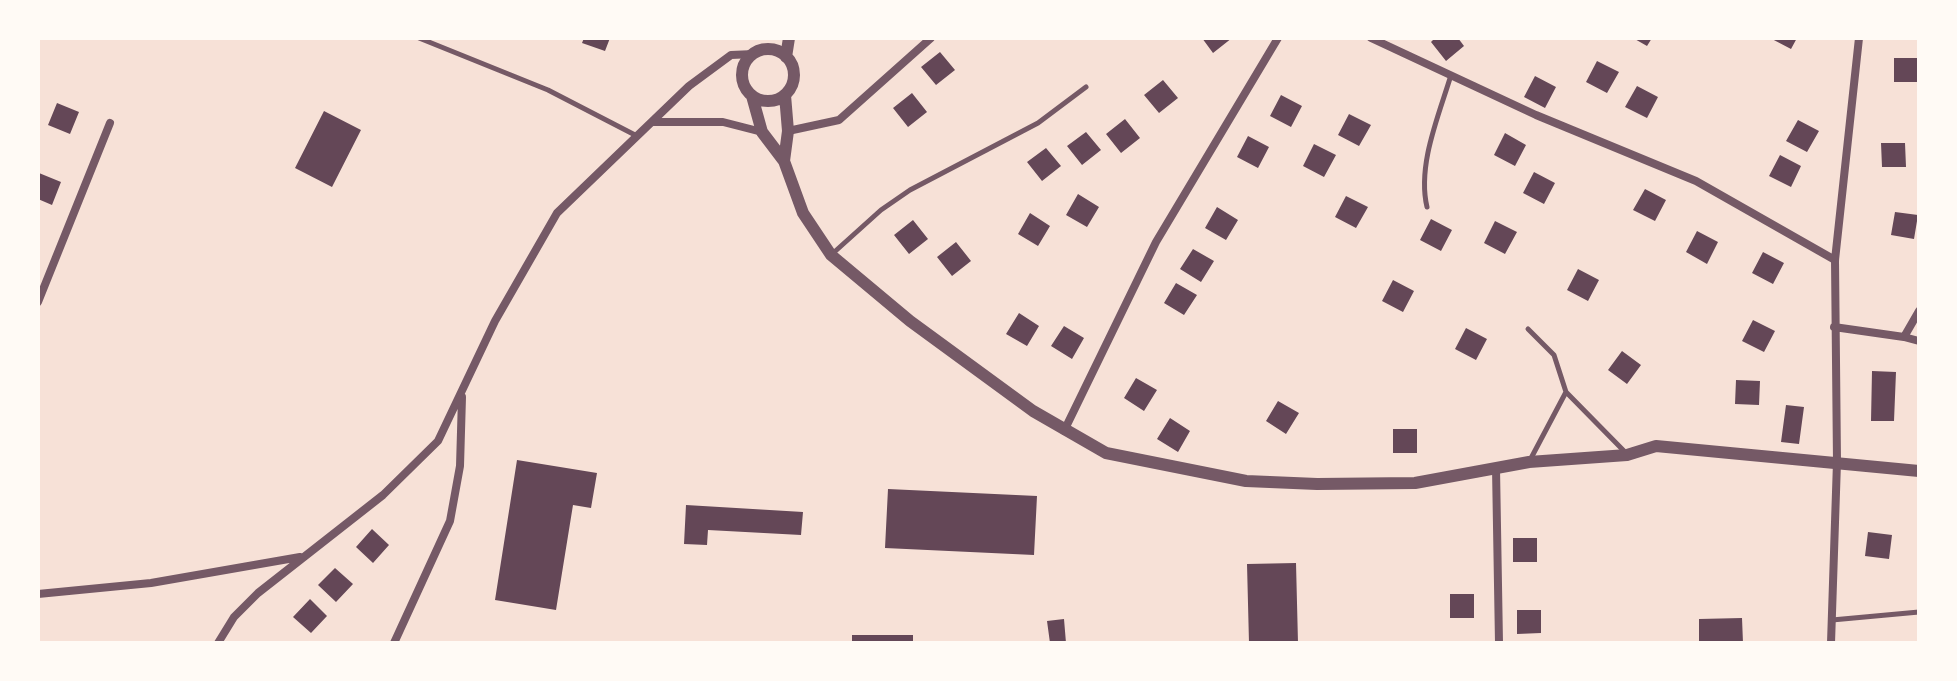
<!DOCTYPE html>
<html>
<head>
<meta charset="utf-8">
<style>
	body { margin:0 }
	#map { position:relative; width:1957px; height:681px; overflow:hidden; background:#f7e1d7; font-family:"PT Sans",sans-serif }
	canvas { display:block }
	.frame { position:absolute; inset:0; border:40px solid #fffaf5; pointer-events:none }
</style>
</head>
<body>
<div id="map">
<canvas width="1957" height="681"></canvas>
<div class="frame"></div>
</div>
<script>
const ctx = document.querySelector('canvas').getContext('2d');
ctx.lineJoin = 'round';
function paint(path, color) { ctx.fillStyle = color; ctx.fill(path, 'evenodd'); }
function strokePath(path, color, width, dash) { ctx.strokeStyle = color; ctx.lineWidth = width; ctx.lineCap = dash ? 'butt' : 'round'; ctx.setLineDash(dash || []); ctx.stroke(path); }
paint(new Path2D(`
	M584,38H610L605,51L582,43Z
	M1202,38H1232L1213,53Z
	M1435,38H1458L1464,46L1446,61L1431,42Z
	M1633,38H1652L1647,46Z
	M1770,38H1797L1791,49Z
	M940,52L955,70L936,85L921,67Z
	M1894,58H1918V82H1894Z
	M1597,61L1619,72L1607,93L1586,82Z
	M1535,76L1556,87L1545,108L1524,97Z
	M1163,80L1178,98L1159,113L1144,95Z
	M1637,86L1658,97L1647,118L1625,107Z
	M912,93L927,112L908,127L893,108Z
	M1281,95L1302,106L1291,127L1270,116Z
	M57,103L79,112L70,134L48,125Z
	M324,111L361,130L332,187L295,168Z
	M1349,114L1371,125L1359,146L1338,135Z
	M1125,119L1140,138L1121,153L1106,134Z
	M1798,120L1819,131L1807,152L1786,141Z
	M1086,132L1101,150L1082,165L1067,146Z
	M1505,133L1526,145L1515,166L1494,155Z
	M1248,136L1269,147L1258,168L1237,157Z
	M1881,143H1905L1906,167H1882Z
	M1314,144L1336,155L1324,177L1303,166Z
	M1046,148L1061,166L1042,181L1027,162Z
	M1780,155L1801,166L1791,187L1769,176Z
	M1534,172L1555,183L1544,204L1523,193Z
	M39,173L61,182L52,205L38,199Z
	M1645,189L1666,200L1655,221L1633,210Z
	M1078,194L1099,207L1087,227L1066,215Z
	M1346,196L1368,207L1356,228L1335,217Z
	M1217,207L1238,220L1226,240L1205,228Z
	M1895,212L1918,215L1914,239L1891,235Z
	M1030,213L1050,226L1038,246L1018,234Z
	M1431,219L1452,230L1441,251L1420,240Z
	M913,220L928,239L909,254L894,235Z
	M1495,221L1517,232L1505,254L1484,243Z
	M1697,231L1718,242L1707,264L1686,252Z
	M956,242L971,261L952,276L937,257Z
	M1193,249L1214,261L1201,282L1180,269Z
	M1763,252L1784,263L1773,284L1752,273Z
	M1578,269L1599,280L1588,301L1567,290Z
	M1393,280L1414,291L1403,312L1382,301Z
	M1176,283L1197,295L1184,315L1164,303Z
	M1019,313L1039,326L1027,346L1006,334Z
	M1753,320L1775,331L1764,352L1742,341Z
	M1064,326L1084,338L1072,359L1051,346Z
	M1466,328L1487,339L1476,360L1455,349Z
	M1622,351L1641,365L1627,384L1608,370Z
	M1872,371L1896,372L1894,421H1871Z
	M1136,378L1157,390L1144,411L1124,398Z
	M1736,380L1760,381L1759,405L1735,404Z
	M1278,401L1299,413L1286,434L1266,421Z
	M1786,405L1804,407L1799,444L1781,442Z
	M1170,418L1190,431L1178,452L1157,439Z
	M1393,429H1417V453H1393Z
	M517,460L597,473L591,508L573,505L556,610L495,600Z
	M888,489L1037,496L1034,555L885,548Z
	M686,505L803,512L801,535L708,530L707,545L684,544Z
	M372,529L389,545L373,563L356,547Z
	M1868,532L1892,535L1889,559L1865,556Z
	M1513,538H1537V562H1513Z
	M1296,563L1298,643H1249L1247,564Z
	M335,568L353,584L336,602L318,585Z
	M1450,594H1474V618H1450Z
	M310,599L327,616L311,633L293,617Z
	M1517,610H1541V633L1517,634Z
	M1742,618L1743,643H1699V619Z
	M1064,619L1066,643H1050L1047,621Z
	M852,635H913V643H852Z`), '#644757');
strokePath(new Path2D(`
	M419,38L548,90L637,136
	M1427,207C1417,165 1439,115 1451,75
	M831,255L881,210L910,190L1038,123L1086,87
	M1528,329L1554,355L1566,392L1624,451
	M1529,462L1566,392
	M1832,620L1919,612`), '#755966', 5);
strokePath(new Path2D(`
	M1371,38L1536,115L1696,181L1835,260
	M652,122H723L762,132
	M788,131L839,120L931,38
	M38,302L110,123
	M1834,327L1904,337L1919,311
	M1904,337L1919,341
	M1064,431L1156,242L1278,38
	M1496,468L1499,643
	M38,594L151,583L300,557
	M218,643L234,617L258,593L383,495L438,441L495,321L557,213L689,86L731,55L754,54
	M394,643L450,521L460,466L462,397
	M1831,643L1837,462L1835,260L1859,38`), '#755966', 8);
strokePath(new Path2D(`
	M742 75a26 26 0 1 1 52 0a26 26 0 1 1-52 0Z
	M786,57L789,38
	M752,96L762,132L784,161L803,213L831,255L910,321L1033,411L1106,453L1246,481L1317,484L1415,483L1529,462L1627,455L1656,446L1919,471
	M784,161L788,131L785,95`), '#755966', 12);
</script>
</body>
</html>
